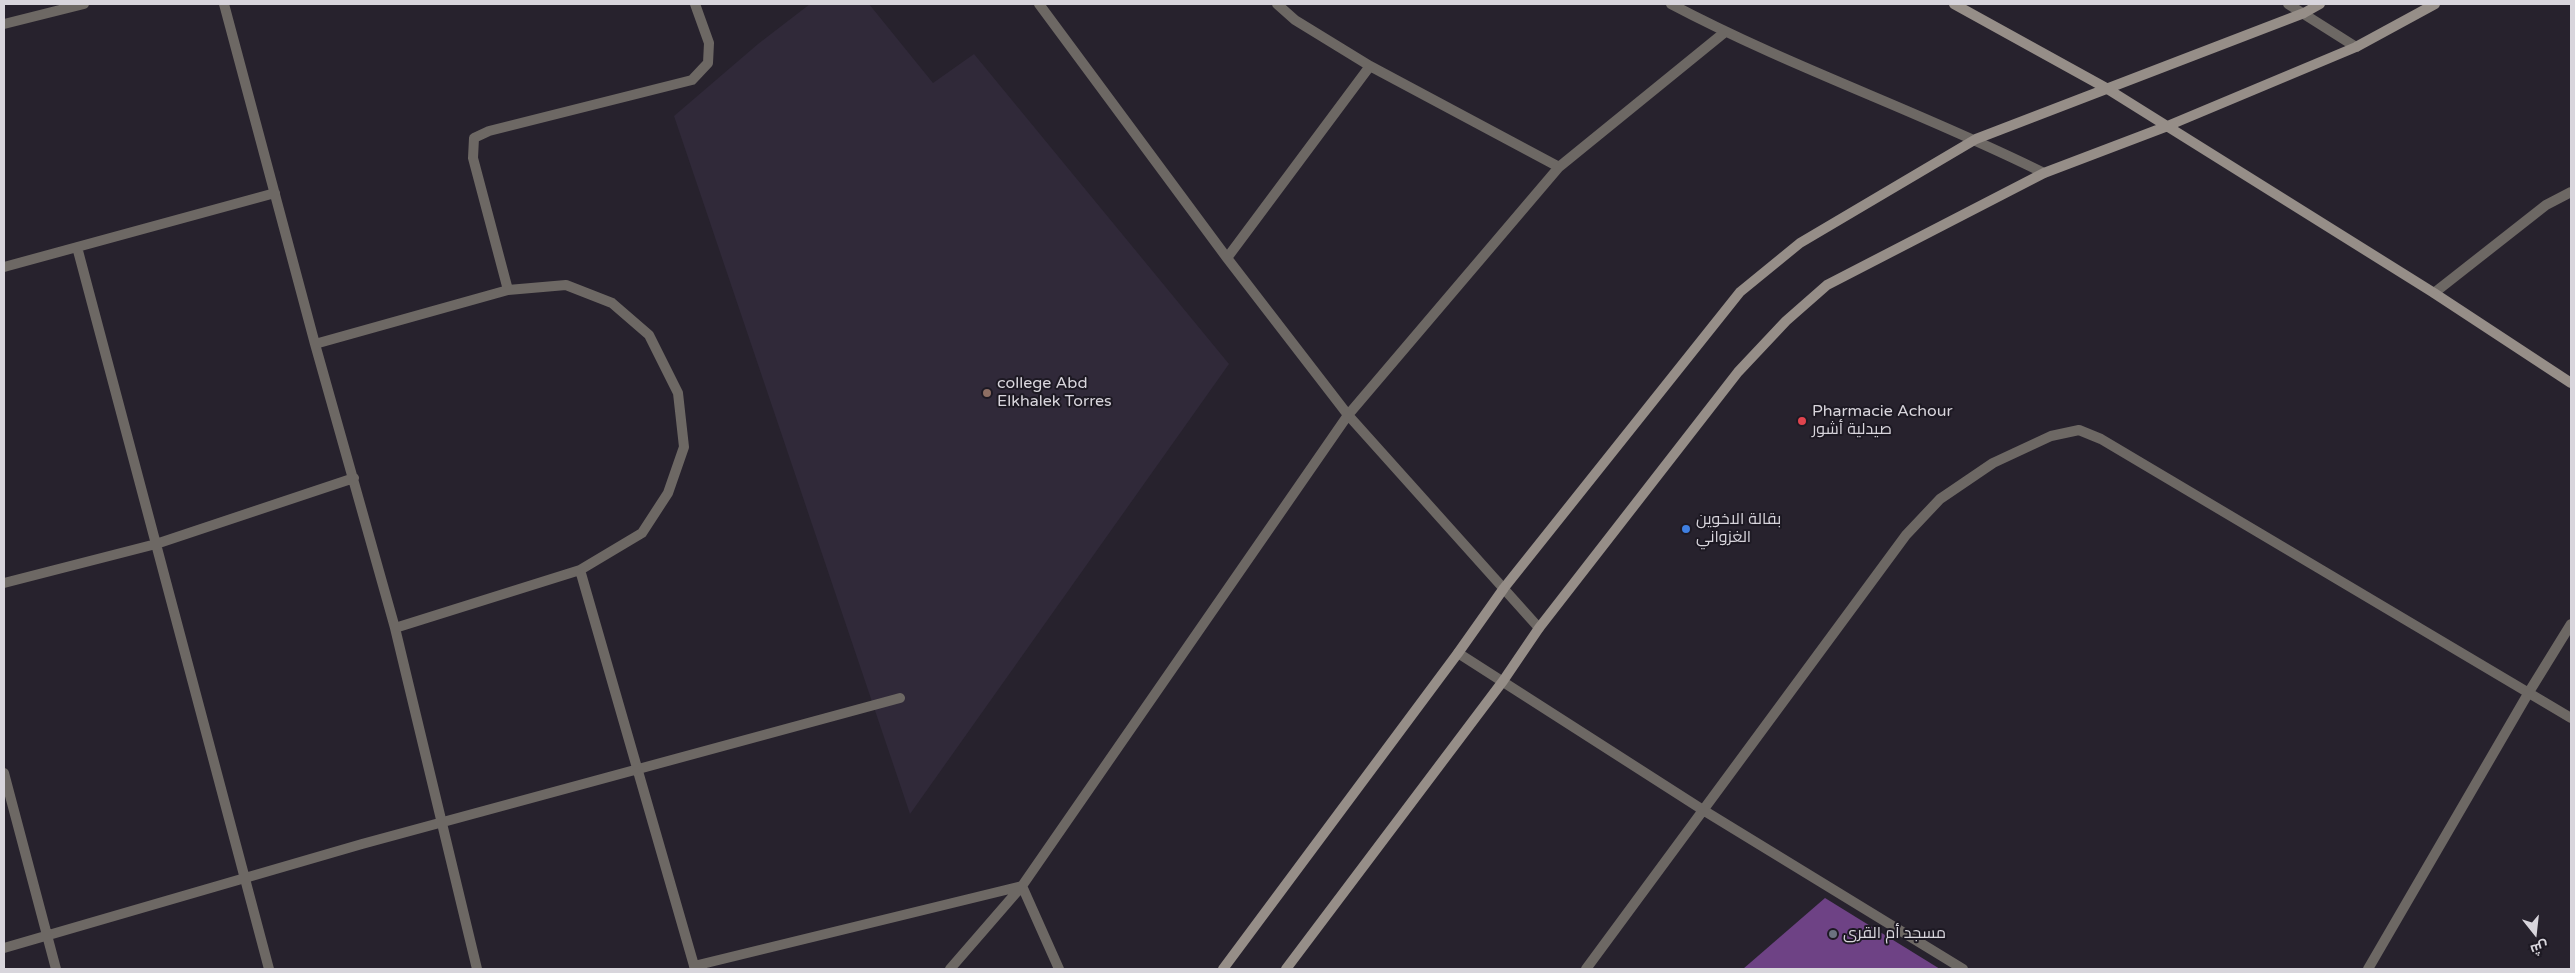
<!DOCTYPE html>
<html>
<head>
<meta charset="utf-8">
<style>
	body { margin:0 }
	#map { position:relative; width:2575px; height:973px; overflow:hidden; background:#27222d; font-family:"Varela Round",Cairo,sans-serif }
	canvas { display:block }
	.frame { position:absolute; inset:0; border:5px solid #d8d5dc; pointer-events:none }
	.north { position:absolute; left:2510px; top:908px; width:50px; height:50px; -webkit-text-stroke:4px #1d1923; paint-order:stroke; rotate:164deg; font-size:14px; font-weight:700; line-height:20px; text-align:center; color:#d8d5dc }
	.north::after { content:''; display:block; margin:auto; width:18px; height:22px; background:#d8d5dc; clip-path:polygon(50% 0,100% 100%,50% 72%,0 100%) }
</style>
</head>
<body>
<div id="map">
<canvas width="2575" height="973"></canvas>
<div class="frame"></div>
<div class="north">ش</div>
</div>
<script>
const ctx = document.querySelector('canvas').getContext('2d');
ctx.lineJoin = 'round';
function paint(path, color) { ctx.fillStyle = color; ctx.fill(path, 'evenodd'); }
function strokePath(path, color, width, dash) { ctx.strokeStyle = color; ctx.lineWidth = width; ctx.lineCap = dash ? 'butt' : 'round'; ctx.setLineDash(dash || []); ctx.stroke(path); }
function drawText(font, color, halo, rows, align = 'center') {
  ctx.font = font + ' "Varela Round",Cairo,sans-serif'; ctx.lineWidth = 4; ctx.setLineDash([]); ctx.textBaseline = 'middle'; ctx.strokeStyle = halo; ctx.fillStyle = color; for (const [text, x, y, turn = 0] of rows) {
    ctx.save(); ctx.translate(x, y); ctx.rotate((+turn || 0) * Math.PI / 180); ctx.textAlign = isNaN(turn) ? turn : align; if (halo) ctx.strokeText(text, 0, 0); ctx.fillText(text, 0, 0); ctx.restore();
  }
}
paint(new Path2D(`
	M810,4H869L933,83L974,54L1229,364L910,814L674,116L758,44Z`), '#302939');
paint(new Path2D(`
	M1825,898L1940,969H1743Z`), '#6e4285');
strokePath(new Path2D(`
	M224,4L315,344L395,628L477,969
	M1039,4L1227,258L1348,415L1539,628
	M1277,4L1295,20L1370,66L1559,167
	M1671,4C1792,68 1922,112 2044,173
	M2288,4L2356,47
	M4,24L84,4
	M77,247L269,969
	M1227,258L1370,66
	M4,267L275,193
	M508,290L473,158L474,138L489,131L692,80L708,63L709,43L695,4
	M2434,293L2546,205L2571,192
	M315,344L508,290L566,285L612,303L649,335L678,393L684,447L668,493L642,533L580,570L395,628
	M580,570L695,969
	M4,583L156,544L354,478
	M1458,653L1703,810L1963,969
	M4,773L56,969
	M4,948L362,844L900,698
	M694,966L1022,886L1059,969
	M950,969L1022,886L1348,415L1559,167L1725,32
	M1586,969L1906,535L1940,499L1993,463L2051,436L2079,430L2101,439L2571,718
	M2368,969L2529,692L2571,624`), '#6d6864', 10);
strokePath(new Path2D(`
	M1954,4L2106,88L2434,293L2571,383
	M1223,969L1458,653L1504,588L1740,292L1800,243L1976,139L2304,13L2320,4
	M1286,969L1503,681L1539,628L1738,372L1786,321L1827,285L2044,173L2165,127L2356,47L2435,4`), '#968e88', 10);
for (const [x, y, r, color] of [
	[987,393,5,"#8d6e63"],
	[1802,421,5,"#e0444e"],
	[1686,529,5,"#3f7fe0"],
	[1833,934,5,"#6b7280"]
]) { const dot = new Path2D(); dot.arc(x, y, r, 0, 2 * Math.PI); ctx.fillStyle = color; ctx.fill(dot); strokePath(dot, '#1d1923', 2); }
drawText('16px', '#d8d5dc', '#1d1923', [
	["college Abd",997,384],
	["Elkhalek Torres",997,402],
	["Pharmacie Achour",1812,412],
	["صيدلية أشور",1812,430],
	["بقالة الاخوين",1696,520],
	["الغزواني",1696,538],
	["مسجد أم القرى",1843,934]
], 'left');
</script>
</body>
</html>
